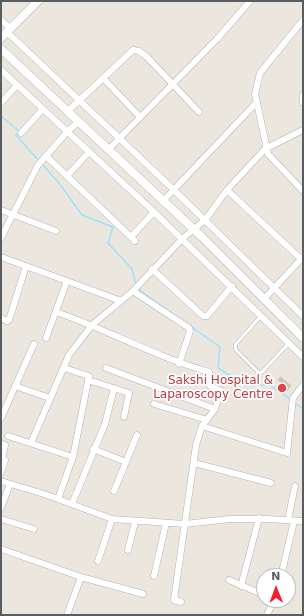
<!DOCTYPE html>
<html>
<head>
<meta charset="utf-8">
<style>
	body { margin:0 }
	#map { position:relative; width:304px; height:616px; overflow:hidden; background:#ece7de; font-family:"DejaVu Sans",sans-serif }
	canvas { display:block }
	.frame { position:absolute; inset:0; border:2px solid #585d61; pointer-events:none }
	.north { position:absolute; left:256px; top:568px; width:40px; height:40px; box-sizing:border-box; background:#fff; border:1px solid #bcbec0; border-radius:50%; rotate:359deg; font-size:11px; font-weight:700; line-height:16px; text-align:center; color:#585d61 }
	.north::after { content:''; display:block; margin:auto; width:14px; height:18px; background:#f31e2c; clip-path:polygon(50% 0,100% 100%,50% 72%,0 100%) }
</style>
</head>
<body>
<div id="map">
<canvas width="304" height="616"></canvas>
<div class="frame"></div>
<div class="north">N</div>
</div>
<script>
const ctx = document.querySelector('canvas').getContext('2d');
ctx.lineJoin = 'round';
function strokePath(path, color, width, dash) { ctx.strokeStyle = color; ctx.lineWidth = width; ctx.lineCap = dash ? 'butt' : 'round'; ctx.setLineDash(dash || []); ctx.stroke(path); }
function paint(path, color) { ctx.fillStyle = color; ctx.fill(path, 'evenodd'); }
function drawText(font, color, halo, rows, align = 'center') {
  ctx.font = font + ' "DejaVu Sans",sans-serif'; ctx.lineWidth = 3.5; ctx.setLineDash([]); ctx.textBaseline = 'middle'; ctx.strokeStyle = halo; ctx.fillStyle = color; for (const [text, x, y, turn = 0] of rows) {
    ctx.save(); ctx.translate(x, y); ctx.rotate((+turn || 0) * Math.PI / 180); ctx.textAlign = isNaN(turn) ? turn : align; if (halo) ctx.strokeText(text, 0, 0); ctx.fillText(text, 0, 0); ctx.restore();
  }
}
strokePath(new Path2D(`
	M1,116L20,132L16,135L39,161
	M42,164L59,183L82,215L113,227L108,243L132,269L136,284
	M139,289L142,292L220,347L218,368L246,385H270L290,399
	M295,403L303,409`), '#9ce2ff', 1.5);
const building = new Path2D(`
	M281,377L291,386L284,394L277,387L281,383L278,380Z`);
paint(building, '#c9c4be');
strokePath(building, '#d1c8bd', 1);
const lane = new Path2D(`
	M261,316L235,345L236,350L259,373L262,372L289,343`);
const street = new Path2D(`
	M1,20L10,28
	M303,20L260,73L255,94L268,154L303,191
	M6,31L174,190L303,316
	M1,70L154,212L303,357
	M103,78L140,117
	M303,95V103
	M1,103L17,85
	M68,111L133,50L139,51L147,57L199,112
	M21,133L43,109
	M109,149L217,39L250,1
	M46,156L135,241
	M67,176L89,152
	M227,190L301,259
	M163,201L256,103
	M1,210L56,231
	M131,237L154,212
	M1,238L38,165L67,132L79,121
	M1,257L67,281
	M152,269L203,316H207L232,286
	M133,291L189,328L190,331L179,364
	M264,299L303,257
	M56,312C108,330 156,357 209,372L210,386L221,391L215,409L202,426L196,445L174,600L181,602
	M1,318L7,321L9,320L26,266
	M46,338L67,281L121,301
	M106,368L215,409
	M88,380L129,393L124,417
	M15,386L50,398
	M154,404L207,420
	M1,418L34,344
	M202,426L287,453L293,398L303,385
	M8,436L73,457L89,376L64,368
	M31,443L69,355L92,325L133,291L182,239L205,220L227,190L265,149L303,130
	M1,444L5,445L2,459L5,460L1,472
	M93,449L126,462
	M194,463L271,483
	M1,481L47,495L112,519L185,524L230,519H267L303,521
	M114,491L137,435
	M58,499L73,457
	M72,504L105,424L114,388
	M1,508L10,484
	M1,519L34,529
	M288,520L295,486
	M1,549L81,577L67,615
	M128,550L135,522
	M98,561L112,519
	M154,576L166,523
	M281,576L294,521
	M81,577L143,594
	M229,580L264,595
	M241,586L259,518
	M267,615L274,600`);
const secondary = new Path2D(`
	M1,38L38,1
	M1,49L202,237L303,338`);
strokePath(lane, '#b0b4b8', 4);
strokePath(street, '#b0b4b8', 7);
strokePath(secondary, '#b1b6bb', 9);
strokePath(lane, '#fff', 3);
strokePath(street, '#fff', 6);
strokePath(secondary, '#fff', 8);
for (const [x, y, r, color] of [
	[282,388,5,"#e0444e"]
]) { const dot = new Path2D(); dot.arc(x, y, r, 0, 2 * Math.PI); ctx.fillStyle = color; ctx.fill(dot); strokePath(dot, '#fff', 1.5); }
drawText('12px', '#be3a42', '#fff', [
	["Sakshi Hospital &",273,381],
	["Laparoscopy Centre",273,395]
], 'right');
</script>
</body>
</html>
